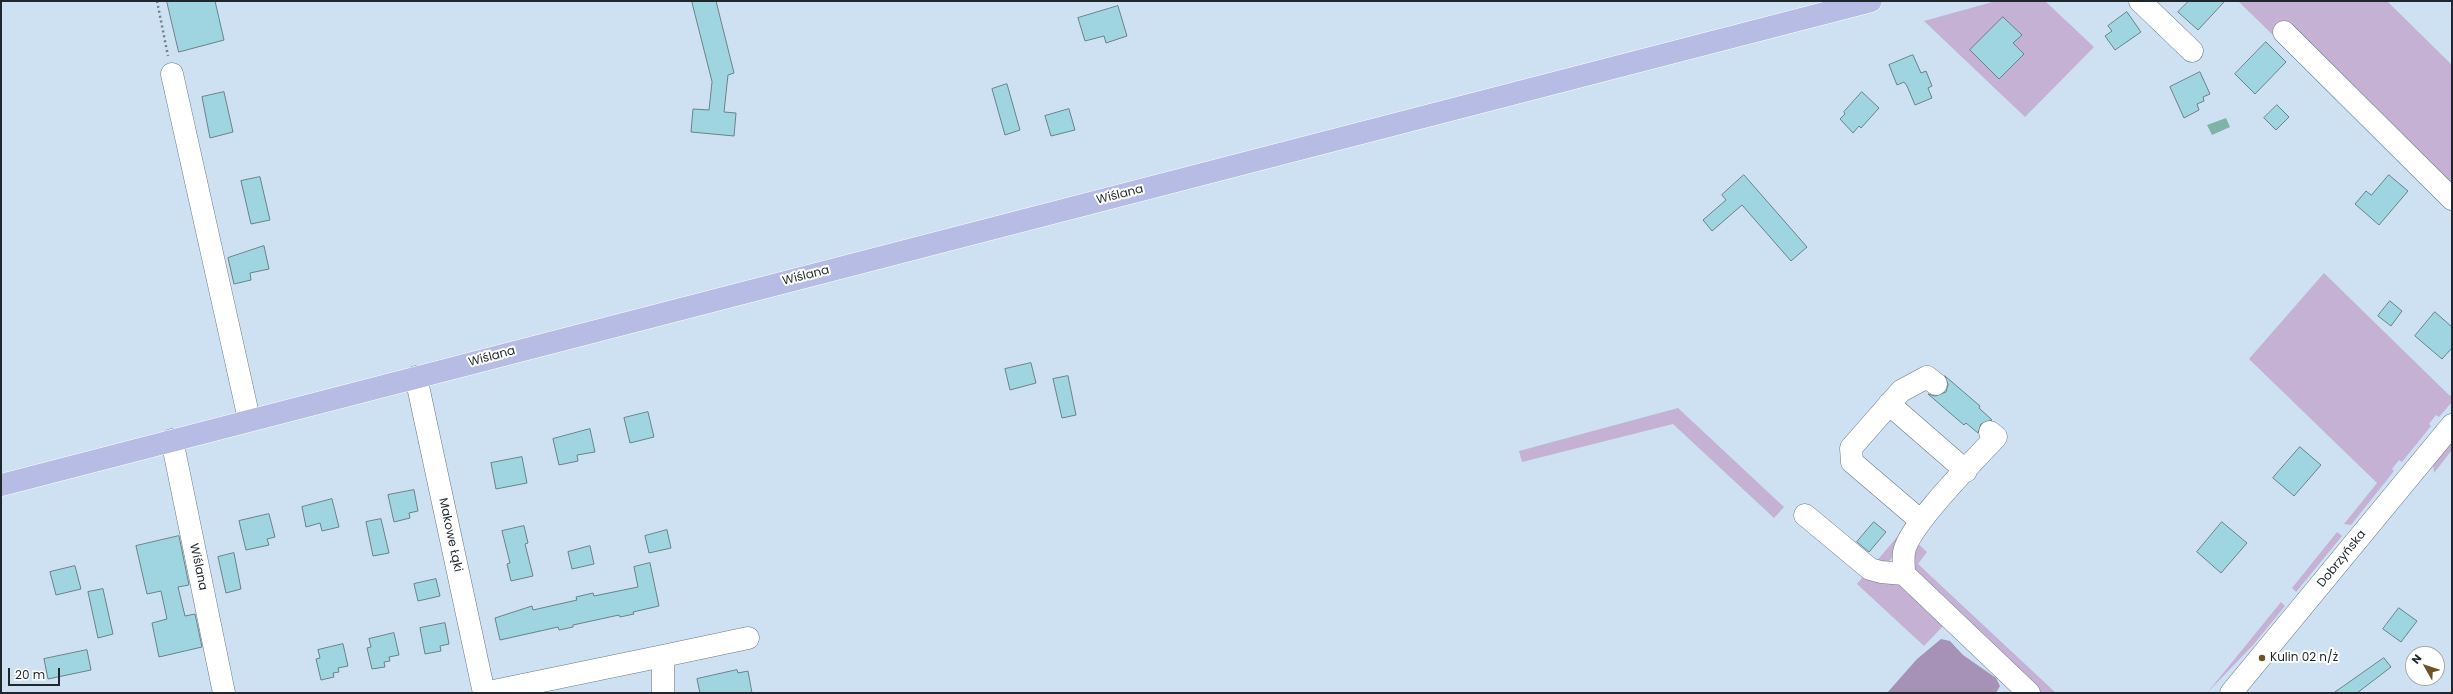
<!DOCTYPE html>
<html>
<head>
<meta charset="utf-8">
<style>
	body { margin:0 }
	#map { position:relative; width:2453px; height:694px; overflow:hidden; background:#cee1f2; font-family:Poppins,sans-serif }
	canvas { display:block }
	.frame { position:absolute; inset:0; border:2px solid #1f272d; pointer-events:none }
	.north { position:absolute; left:2405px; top:646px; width:40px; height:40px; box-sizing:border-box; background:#fff; border:1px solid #a5a9ab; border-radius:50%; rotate:309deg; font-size:11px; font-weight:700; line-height:16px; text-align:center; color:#1f272d }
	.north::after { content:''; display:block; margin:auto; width:14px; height:18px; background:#6e5425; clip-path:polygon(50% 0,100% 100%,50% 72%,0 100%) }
	.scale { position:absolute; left:8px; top:668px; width:52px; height:18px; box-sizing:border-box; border:2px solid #1f272d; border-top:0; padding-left:5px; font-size:12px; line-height:14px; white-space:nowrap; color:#1f272d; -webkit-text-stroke:3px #fff; paint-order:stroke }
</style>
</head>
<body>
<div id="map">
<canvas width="2453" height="694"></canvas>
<div class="frame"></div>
<div class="north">N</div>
<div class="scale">20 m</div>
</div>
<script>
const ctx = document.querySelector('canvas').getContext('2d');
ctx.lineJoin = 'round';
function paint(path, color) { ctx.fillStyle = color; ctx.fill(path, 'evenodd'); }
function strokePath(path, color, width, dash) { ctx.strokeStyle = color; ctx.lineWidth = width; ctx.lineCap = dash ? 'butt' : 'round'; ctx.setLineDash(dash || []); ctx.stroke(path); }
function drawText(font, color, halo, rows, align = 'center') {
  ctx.font = font + ' Poppins,sans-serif'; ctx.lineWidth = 4; ctx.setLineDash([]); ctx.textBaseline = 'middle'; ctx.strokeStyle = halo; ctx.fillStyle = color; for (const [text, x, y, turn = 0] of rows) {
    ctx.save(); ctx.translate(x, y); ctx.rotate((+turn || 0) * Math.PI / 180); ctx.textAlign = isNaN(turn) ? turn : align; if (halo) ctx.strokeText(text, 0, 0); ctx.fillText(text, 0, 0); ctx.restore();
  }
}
paint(new Path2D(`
	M1996,1H2045L2094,47L2025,117L1924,21Z
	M2238,1H2387L2452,65V194L2443,201Z
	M2324,273L2450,396L2452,394V402L2439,417L2436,415L2429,424L2431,426L2402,462L2399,460L2392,469L2394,471L2351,525L2344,524L2377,483L2249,359Z
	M1678,408L1784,507L1774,518L1673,424L1522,462L1519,451Z
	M2452,439V450L2434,473L2433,464Z
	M2337,532L2342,536L2296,592L2292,588Z
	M1897,537L1900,539L1894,556L1886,564L1875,563Z
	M1913,539L1927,552L1918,564L2056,693H2035L1915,576Z
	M1865,574L1901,580L1945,624L1924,646L1857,584Z
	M2281,602L2285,606L2254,644L2207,693Z`), '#c4b1d4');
paint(new Path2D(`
	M1941,639L1950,641L1963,655L1996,678L2000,686L1996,693H1887L1917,659Z`), '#a792b7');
paint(new Path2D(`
	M2226,118L2230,127L2212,135L2207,125Z`), '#7fb3a7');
const building = new Path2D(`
	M167,1H215L224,40L179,52Z
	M692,1H716L734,73L728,75L724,112L736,113L734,136L691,132L693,109L709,110L712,82Z
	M2189,1H2225L2198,30L2178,12Z
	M1118,6L1127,36L1106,43L1104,36L1085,41L1078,18Z
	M2127,12L2141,32L2115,50L2105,36L2112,31L2108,26Z
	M2003,17L2022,35L2013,43L2024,54L1999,79L1970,50Z
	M2266,42L2286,62L2255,94L2235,74Z
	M1913,55L1921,73L1926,71L1932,86L1928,88L1932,98L1915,105L1907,86L1904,82L1897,85L1889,65Z
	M2200,72L2210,94L2203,97L2204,101L2197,104L2199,110L2184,118L2170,87Z
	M1007,84L1020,130L1005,135L992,89Z
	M224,92L233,132L210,138L202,97Z
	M1862,92L1879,108L1861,128L1859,126L1853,133L1840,119L1845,114L1844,112Z
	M2277,105L2289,117L2276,130L2264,118Z
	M1069,109L1075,130L1051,136L1045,116Z
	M1744,175L1807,247L1791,261L1742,205L1712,231L1703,220L1726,200L1722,195Z
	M2389,175L2408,191L2379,225L2355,204L2366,191L2371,195Z
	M260,177L270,220L251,224L241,181Z
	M264,246L269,269L250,273L251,280L234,284L228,258Z
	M2390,301L2402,311L2391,326L2378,316Z
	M2435,312L2452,327V348L2442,359L2415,336Z
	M1031,363L1036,383L1010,390L1005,369Z
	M1068,376L1076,415L1062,418L1053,379Z
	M1945,376L1980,406L1979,408L1992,420L1981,424L1978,433L1966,423L1964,425L1928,394L1935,396L1946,392L1948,385Z
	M648,412L654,437L630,443L624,418Z
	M590,429L595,452L577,455L578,461L559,465L553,439Z
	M2300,447L2321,465L2294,496L2273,478Z
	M522,457L527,483L496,489L491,463Z
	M414,490L418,511L409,513L410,518L394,522L388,495Z
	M332,499L339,527L322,531L320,523L306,527L302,507Z
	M269,514L275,537L267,539L269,545L246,550L239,521Z
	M381,519L389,553L373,556L366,522Z
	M1874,522L1886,532L1869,552L1857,542Z
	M2222,522L2247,543L2221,573L2197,552Z
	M524,526L528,543L525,544L533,576L511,581L507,564L510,563L502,531Z
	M667,530L671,548L649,553L645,536Z
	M179,536L189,585L178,587L185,616L195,614L202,647L159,657L152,623L167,619L161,591L147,594L136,546Z
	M590,546L594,564L572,569L568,552Z
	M234,553L241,589L226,593L218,557Z
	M650,563L659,606L633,612L634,614L620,617L619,615L573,625V627L559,630L558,627L500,640L495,618L532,606L533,610L577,600L576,597L593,593L594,596L638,587L634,567Z
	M75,566L81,589L56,595L50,572Z
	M436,579L440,596L418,601L414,584Z
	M103,589L113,634L98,638L88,592Z
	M2399,608L2417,621L2401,642L2383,629Z
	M445,623L449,644L440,646L441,651L425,654L420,628Z
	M394,633L399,655L389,657L390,661L384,662L385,667L372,669L367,648L371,647L369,639Z
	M343,644L348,666L338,668L339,672L333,673L334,677L321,680L316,659L320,658L318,650Z
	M87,650L91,670L48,679L44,659Z
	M2384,658L2391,667L2357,693H2334Z
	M737,670L738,673L748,671L752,693H700L697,679Z`);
paint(building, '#9fd5e0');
strokePath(building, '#688388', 1);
const minor = new Path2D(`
	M2140,1L2192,51
	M2284,32L2452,199
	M172,74L249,419
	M416,377L484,693L663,656V693
	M1889,404L1966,471
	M1990,432L1996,437C1975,460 1909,525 1904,552C1903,559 1904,567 1904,574L2029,693
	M172,440L224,693
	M1805,515L1870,569L1881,572L1904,574
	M1921,521L1852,462L1851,448L1901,391L1927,377L1936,384
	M663,656L748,638
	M2231,693L2452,425`);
const major = new Path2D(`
	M1,485L1871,1`);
strokePath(minor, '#677988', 23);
strokePath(major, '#fff', 23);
strokePath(new Path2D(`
	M157,1L168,56`), '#73808b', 2.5, [2, 3]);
strokePath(minor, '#fff', 22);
strokePath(major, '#b6bce4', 22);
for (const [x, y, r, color] of [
	[2262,658,4,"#6e5425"]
]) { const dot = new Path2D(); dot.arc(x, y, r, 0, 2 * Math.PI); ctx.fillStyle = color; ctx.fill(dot); strokePath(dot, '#fff', 1.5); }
drawText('12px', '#1f272d', '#fff', [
	["Wiślana",1120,195,-14],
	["Wiślana",806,276,-14],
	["Wiślana",492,357,-15],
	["Makowe Łąki",450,535,78],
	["Dobrzyńska",2342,559,-51],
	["Wiślana",198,567,78]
]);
drawText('12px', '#1f272d', '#fff', [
	["Kulin 02 n/ż",2270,658]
], 'left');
</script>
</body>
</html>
